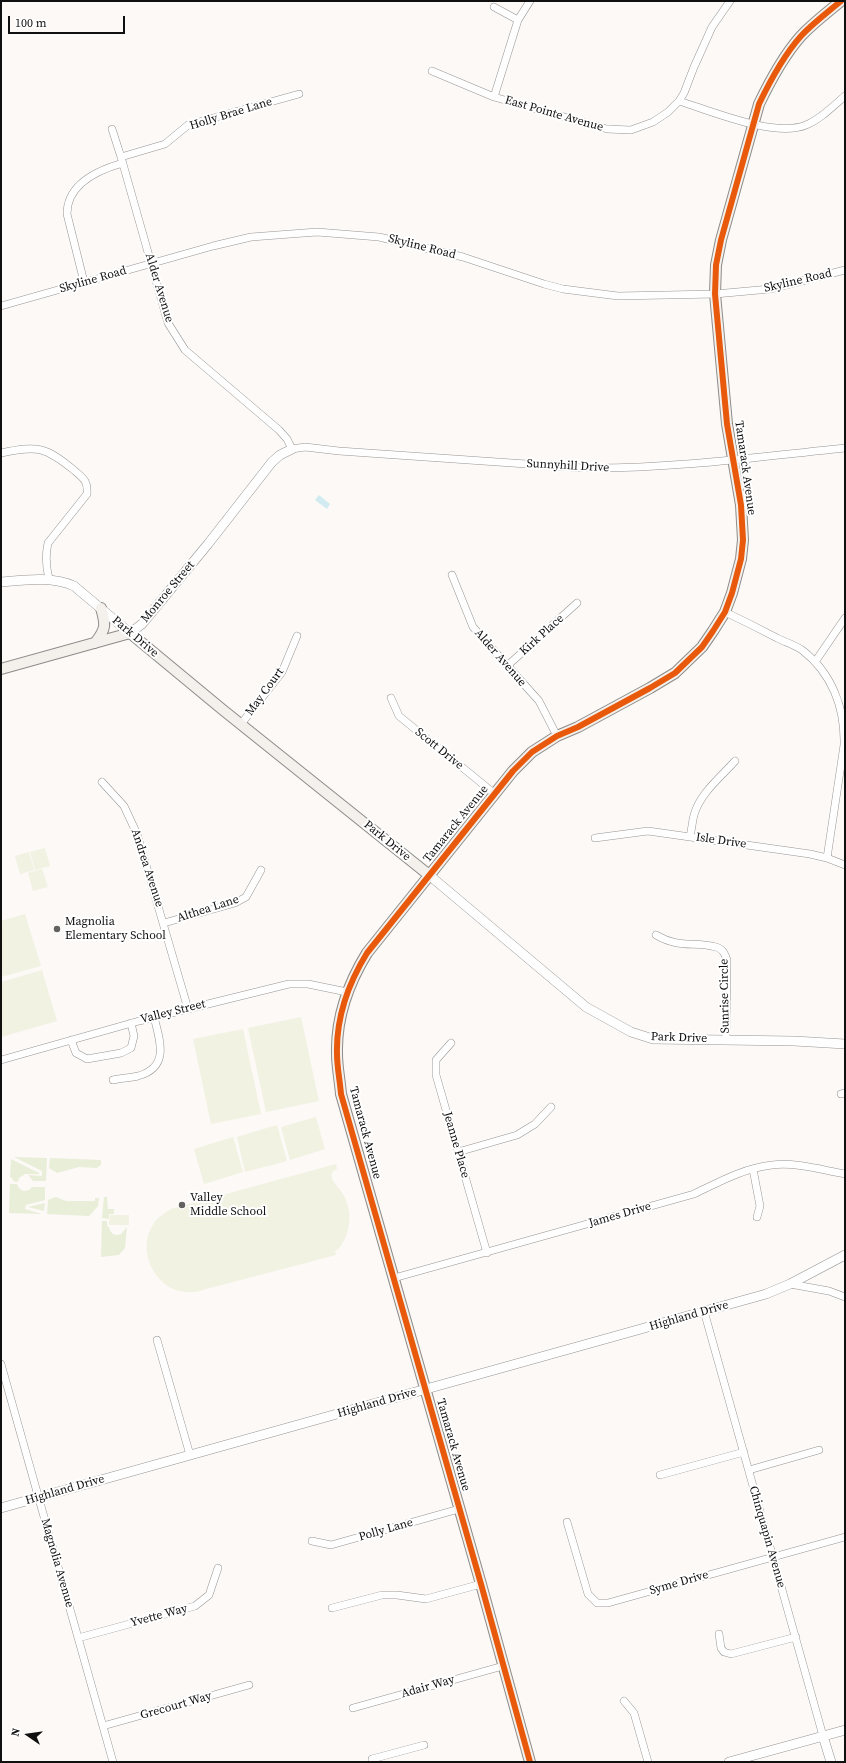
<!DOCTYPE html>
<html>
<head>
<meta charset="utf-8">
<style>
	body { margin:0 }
	#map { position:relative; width:846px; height:1763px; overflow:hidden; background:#fcf9f6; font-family:"Source Serif 4",serif }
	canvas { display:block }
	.frame { position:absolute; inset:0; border:2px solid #101010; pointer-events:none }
	.north { position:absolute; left:8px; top:1715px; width:40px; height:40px; -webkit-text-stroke:3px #fff; paint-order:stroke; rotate:283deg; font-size:11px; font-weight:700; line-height:16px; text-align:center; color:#101010 }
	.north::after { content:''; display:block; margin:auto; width:14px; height:18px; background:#101010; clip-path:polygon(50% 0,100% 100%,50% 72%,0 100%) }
	.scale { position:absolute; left:8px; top:16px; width:117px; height:18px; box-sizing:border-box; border:2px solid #101010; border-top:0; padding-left:5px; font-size:12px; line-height:14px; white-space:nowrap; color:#101010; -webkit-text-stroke:3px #fff; paint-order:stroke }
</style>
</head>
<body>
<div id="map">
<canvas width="846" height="1763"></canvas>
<div class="frame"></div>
<div class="north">N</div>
<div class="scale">100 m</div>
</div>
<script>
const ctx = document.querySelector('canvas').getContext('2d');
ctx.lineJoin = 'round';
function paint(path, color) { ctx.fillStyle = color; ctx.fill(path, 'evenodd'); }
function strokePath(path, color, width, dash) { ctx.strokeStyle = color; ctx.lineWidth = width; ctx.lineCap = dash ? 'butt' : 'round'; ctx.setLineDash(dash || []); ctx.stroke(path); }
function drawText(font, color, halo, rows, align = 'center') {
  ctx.font = font + ' "Source Serif 4",serif'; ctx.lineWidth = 4; ctx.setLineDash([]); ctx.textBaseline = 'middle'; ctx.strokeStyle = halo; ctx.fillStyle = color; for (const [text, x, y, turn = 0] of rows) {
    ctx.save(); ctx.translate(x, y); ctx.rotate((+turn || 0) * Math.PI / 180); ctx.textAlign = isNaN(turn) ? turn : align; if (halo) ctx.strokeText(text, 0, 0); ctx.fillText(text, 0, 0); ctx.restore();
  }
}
paint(new Path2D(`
	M14,1157L47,1158L46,1181H33L28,1175L42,1176V1171Z
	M50,1158L101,1160V1165L97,1168L79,1167L57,1173L49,1168Z
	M11,1159L39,1173V1174H25L19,1178L18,1182L13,1181V1179L10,1177Z
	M10,1184H17L19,1188L23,1191L29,1190L32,1187H45V1200L26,1205L25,1209L42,1214L9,1213Z
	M56,1197L66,1201H95V1198H99L98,1206L89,1216L47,1214L48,1200Z
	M104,1197H107L108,1209H114V1214H109V1219L102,1218Z
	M45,1203L44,1211L28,1207Z
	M102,1221H107V1226L109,1227C110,1233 115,1237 121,1234L127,1227L125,1248L119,1255L101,1257Z`), '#e9eed9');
paint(new Path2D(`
	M45,848L50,866L35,870L30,852Z
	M29,852L34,870L20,874L15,856Z
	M42,869L48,887L33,891L28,873Z
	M25,914L41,966L1,977V921Z
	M42,970L57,1021L1,1037V982Z
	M301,1017L319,1101L266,1112L248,1028Z
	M243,1029L261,1114L211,1124L193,1039Z
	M316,1117L325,1149L290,1160L281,1127Z
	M277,1125L287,1161L245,1172L237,1137Z
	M233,1137L243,1172L204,1184L194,1149Z
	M336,1164L337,1169L332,1172C330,1181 336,1184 341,1191C350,1204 352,1221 346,1236C343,1242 341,1248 335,1251L336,1255L195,1292C187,1292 178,1292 171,1288C148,1275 139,1245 154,1223C158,1217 165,1213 171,1209Z
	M110,1215H129V1225H109Z`), '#f1f2e2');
paint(new Path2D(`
	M319,495L330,504L327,509L315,500Z`), '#d1ebf1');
const minor = new Path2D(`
	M494,7L518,20
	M432,71L494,97L607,129L631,130L653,122L668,112L679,101L684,93L694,67L712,27L730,1
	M494,97L518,20L530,1
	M679,101C711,111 775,138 806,125C821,119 833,106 845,96
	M112,129L121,157L168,323L185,350L279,430L287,439L292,449L305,447L339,451L584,468C671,469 758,457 845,448
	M121,157L165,144L188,125L299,94
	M84,282L67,214C67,184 98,170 123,163
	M1,306L213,246L251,237L317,232L379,237L463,257L544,284L563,289L618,296L715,294L770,289L845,270
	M1,453C38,445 46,447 75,471C84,479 88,481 87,494L48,543C45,556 46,567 49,579
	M452,575L473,627L539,701L557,736
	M725,612C742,620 760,629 777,638C785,642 795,645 802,650C832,673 845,708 844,745L827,858
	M815,662L845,618
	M507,666L577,603
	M391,698L399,716L495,794
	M241,724L282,672L297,636
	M102,782L124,806L137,834L188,1009
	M690,836C692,829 692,822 694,815C700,793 721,777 735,761
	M595,838L648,831L810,854L827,858L845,865
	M164,923L235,903L246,897L261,870
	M656,935C680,949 694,941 716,947C723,949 725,954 727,960L726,1040
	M71,1040L76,1053L87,1059L121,1053L131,1048L134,1036L131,1023
	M451,1043L436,1060V1075L487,1253
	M1,1060L139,1021L289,984H308L347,992
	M113,1080C121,1078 130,1078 138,1076C170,1067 160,1041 154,1017
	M841,1094L845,1093
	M458,1152L517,1135L535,1124L551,1107
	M753,1169L760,1206L757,1217
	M394,1278L694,1194C719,1182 744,1168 772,1165C796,1162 822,1170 845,1174
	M790,1284L829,1291L845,1297
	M704,1311L823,1736
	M157,1340L190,1455
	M1,1364L113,1762
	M749,1470L819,1450
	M660,1475L744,1452
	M567,1522L588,1594L597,1603H608L845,1537
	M312,1541L331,1545L459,1509
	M332,1608L382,1595H397L426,1599L481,1584
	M719,1634L721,1648L724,1652L731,1654L796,1637
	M78,1638L195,1606L209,1595L218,1568
	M624,1701L634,1713L648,1762
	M353,1708L503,1666
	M103,1726L249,1685
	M372,1762V1759L424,1745`);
const tertiary = new Path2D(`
	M1,582C25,580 51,576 74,586L130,633L142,624L208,544L272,462L280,455L292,449
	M429,875L586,1007L631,1032L653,1039L794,1041L845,1044
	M1,1508L766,1294L790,1284L845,1255
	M823,1736L831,1762
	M729,1762L845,1730`);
const secondary = new Path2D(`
	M95,643C106,629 106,625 101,608
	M1,669L130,633L223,710L429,875
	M530,1762L481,1584L341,1094C340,1081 337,1067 337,1054C336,1018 348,984 367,953L513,771L532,752L557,736L578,727L650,688L675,673L702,647L713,631L725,612L732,593L741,559L743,540L741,505L727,424L715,294L716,265L721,240L759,104C770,81 784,55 801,36C813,23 828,12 841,1`);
strokePath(minor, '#969594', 8);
strokePath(tertiary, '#969594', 10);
strokePath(secondary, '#8d8c8a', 12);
strokePath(minor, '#fffefe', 7);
strokePath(tertiary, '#fffefe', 9);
strokePath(secondary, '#f4f1ec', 10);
strokePath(new Path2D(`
	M530,1762L481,1584L341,1094C340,1081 337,1067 337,1054C336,1018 348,984 367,953L513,771L532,752L557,736L578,727L650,688L675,673L702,647L713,631L725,612L732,593L741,559L743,540L741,505L727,424L715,294L716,265L721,240L759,104C770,81 784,55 801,36C813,23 828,12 841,1`), '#e8590c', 6);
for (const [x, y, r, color] of [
	[57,929,4,"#636260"],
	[182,1205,4,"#636260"]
]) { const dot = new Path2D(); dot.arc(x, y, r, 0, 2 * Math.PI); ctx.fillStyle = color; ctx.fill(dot); strokePath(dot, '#fff', 1.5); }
drawText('12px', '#101010', '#fff', [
	["Holly Brae Lane",231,114,-17],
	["East Pointe Avenue",554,114,16],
	["Skyline Road",422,247,14],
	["Skyline Road",93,280,-16],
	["Skyline Road",798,281,-13],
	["Alder Avenue",159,288,73],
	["Sunnyhill Drive",568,466,3],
	["Tamarack Avenue",745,468,82],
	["Monroe Street",168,592,-50],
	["Kirk Place",542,635,-42],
	["Park Drive",135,637,40],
	["Alder Avenue",500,658,49],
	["May Court",265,692,-54],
	["Scott Drive",439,749,39],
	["Tamarack Avenue",456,824,-51],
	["Park Drive",387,841,39],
	["Isle Drive",721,841,8],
	["Andrea Avenue",147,868,72],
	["Althea Lane",208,909,-18],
	["Sunrise Circle",725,996,-91],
	["Valley Street",173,1012,-14],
	["Park Drive",679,1038,2],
	["Tamarack Avenue",365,1133,75],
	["Jeanne Place",456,1145,74],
	["James Drive",620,1215,-16],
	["Highland Drive",689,1316,-16],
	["Highland Drive",377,1403,-16],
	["Tamarack Avenue",453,1445,74],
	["Highland Drive",65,1490,-16],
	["Polly Lane",386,1530,-16],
	["Chinquapin Avenue",767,1537,74],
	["Magnolia Avenue",57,1563,74],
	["Syme Drive",679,1583,-16],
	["Yvette Way",159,1616,-15],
	["Adair Way",428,1687,-16],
	["Grecourt Way",176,1706,-16]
]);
drawText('12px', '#101010', '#fff', [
	["Magnolia",65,922],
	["Elementary School",65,936],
	["Valley",190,1198],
	["Middle School",190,1212]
], 'left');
</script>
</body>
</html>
